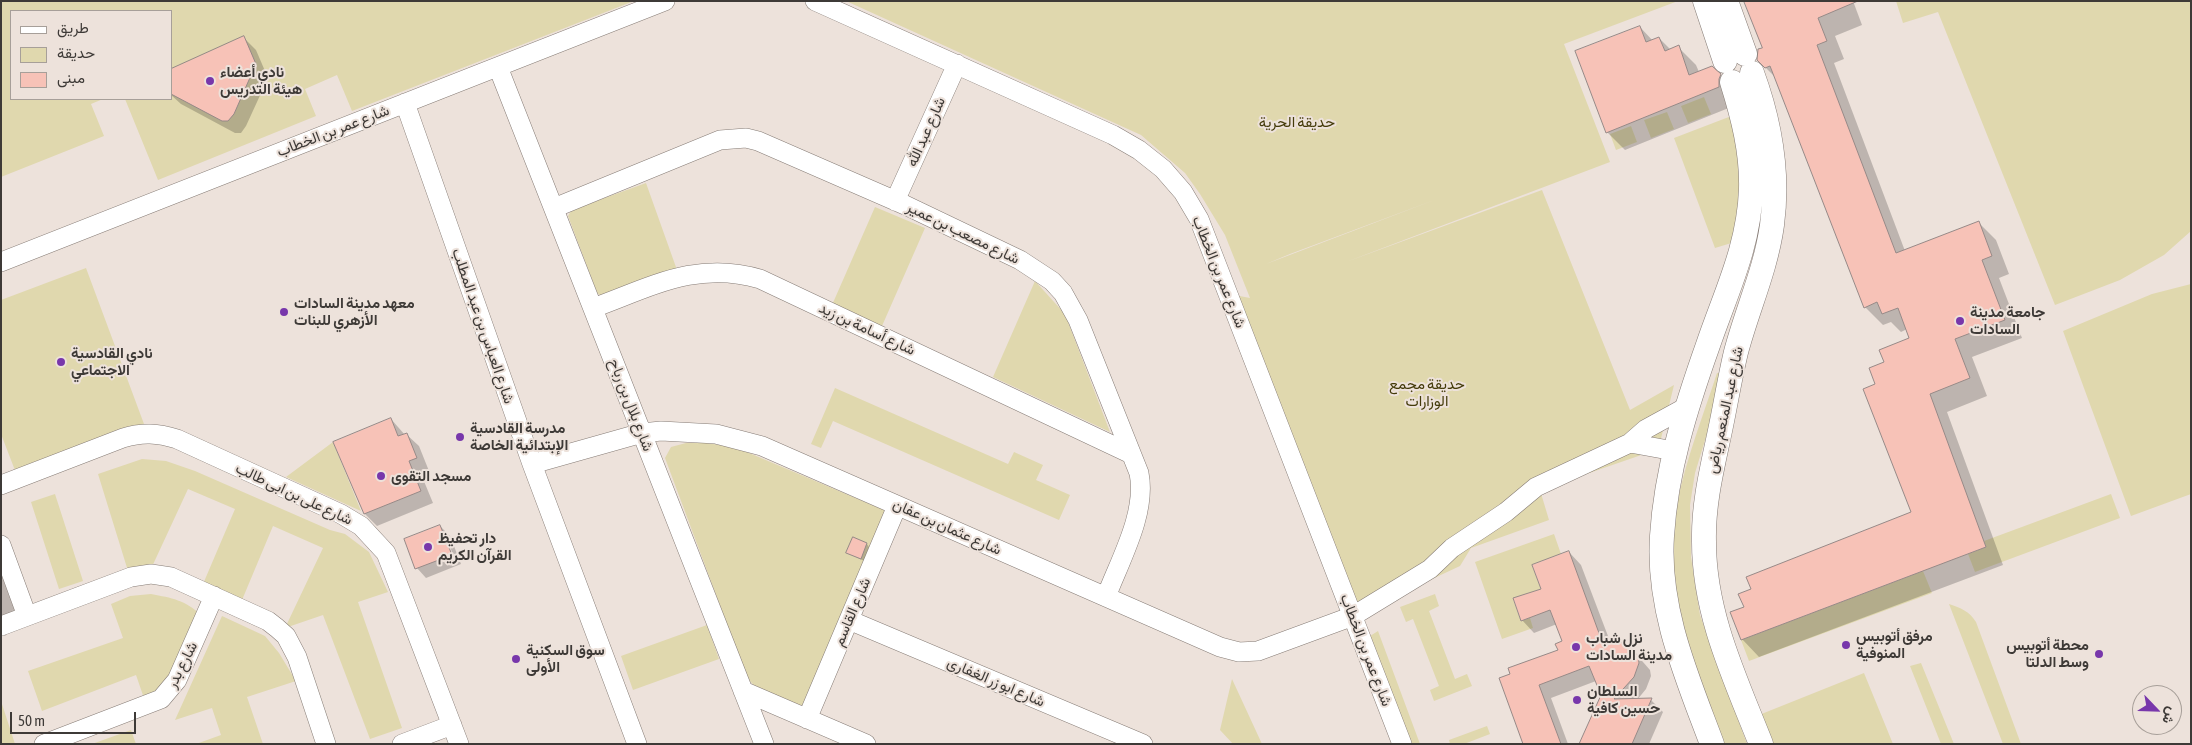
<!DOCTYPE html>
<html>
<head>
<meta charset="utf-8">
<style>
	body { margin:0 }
	#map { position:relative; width:2192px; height:745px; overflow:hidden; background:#ede2db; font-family:"Asap Condensed",Vazirmatn,sans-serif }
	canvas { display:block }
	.frame { position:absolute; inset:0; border:2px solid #3e3a37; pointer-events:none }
	.legend { position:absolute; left:10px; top:10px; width:162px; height:90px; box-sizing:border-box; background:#ede2db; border:1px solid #a79f99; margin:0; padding:6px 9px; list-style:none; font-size:15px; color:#3e3a37 }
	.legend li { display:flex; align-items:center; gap:10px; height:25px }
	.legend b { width:25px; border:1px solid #a79f99 }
	.north { position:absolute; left:2132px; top:685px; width:50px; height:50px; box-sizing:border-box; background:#ede2db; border:1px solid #a79f99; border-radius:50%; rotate:114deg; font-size:14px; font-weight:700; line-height:20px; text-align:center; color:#3e3a37 }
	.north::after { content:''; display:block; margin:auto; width:18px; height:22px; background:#7837ab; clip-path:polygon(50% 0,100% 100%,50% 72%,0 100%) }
	.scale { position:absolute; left:10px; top:712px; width:126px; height:22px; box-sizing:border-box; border:2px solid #3e3a37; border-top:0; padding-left:6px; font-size:15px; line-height:18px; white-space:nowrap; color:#3e3a37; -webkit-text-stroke:4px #ede2db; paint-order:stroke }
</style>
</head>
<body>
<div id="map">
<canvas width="2192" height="745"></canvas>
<div class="frame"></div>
<ul class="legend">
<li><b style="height:6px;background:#fff"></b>طريق</li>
<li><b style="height:14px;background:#e0d8ae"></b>حديقة</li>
<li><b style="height:14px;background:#f7c2b7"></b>مبنى</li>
</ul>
<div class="north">ش</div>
<div class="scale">50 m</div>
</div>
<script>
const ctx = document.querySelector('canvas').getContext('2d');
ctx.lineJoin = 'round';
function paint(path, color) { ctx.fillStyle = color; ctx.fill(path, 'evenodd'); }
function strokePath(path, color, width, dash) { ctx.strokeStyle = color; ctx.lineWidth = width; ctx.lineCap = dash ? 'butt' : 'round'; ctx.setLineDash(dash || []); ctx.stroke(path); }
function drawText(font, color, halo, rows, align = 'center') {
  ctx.font = font + ' "Asap Condensed",Vazirmatn,sans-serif'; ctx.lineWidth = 4; ctx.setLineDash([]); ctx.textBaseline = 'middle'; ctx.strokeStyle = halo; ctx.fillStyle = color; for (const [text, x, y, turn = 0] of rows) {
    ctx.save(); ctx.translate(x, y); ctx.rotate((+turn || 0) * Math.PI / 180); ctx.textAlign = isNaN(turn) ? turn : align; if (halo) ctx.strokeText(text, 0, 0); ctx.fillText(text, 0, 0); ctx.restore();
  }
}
paint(new Path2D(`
	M1,1H634L352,111L337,75L305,89L316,116L158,180L125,99H171V11H11V99H103L91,104L104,136L1,177Z
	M846,1H1678L1564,44L1610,162L1346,262L1542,190L1630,410L1674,385L1658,451L1650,452L1540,490L1549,520L1471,548L1460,566L1353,616L1229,294L1250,298L1225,235L1200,194L1185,173L1141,135ZM1437,199L1266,264L1290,254Z
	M1896,1H2191V231L2164,255L2120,280L2055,305L1938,12L1903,23Z
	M1704,97L1711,114L1688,123L1681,106Z
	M1667,112L1674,129L1651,138L1644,120Z
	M1734,115L1741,138L1738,241L1715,248L1674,138Z
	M1631,126L1637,142L1616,150L1610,134Z
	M646,183L677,270L601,296L597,293L568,216L571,211L577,208Z
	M875,207L925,228L882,326L832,305Z
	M86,268L144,424L16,473L1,434V300Z
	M1035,281L1065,314L1110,432L993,377Z
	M2191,284V494L2131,516L2063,331L2152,294Z
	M1717,373L1725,375L1695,473L1690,505L1691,557L1700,615L1747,744H1723C1693,669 1661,586 1677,504C1686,459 1703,416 1717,373Z
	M835,388L1008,464L1014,452L1043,465L1036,480L1070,495L1059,520L833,421L821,448L811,444Z
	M333,442L361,511L286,477Z
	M686,443H706L735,447L891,513L803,706C776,703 765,698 747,678L665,458L671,447Z
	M142,459L166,461L195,471L330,530L345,534L369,552L388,592L358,602L402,728L370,739L323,615L285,628L323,548L273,526L242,600L203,584L235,509L188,489L150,571H128L98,474Z
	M55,494L83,581L59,589L31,502Z
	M2111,494L2120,518L1975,572L1968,554L1986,547L1984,541Z
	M1554,534L1561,554L1532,565L1541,589L1513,599L1521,621L1530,618L1533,628L1502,639L1475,562Z
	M1923,571L1932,593L1749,661L1741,640Z
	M151,594C172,598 185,600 201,615L164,695L146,704L136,675L42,711L28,671L123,638L111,604L130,596Z
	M1435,594L1439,606L1429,611L1455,679L1467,674L1472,686L1434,701L1430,690L1439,686L1413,619L1406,622L1400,607Z
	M1949,604C1961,608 1969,611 1976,622L2021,744H2003Z
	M222,616L265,636L279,653L296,681L247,697L263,744H196L221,735L212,708L175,720Z
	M707,625L719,659L633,690L621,656Z
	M1378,631L1420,744H1411L1370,636Z
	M1921,663L1954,744H1941L1910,666Z
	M1864,673L1893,744H1770L1759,715Z
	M1232,679L1262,744H1233L1220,730Z
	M1,701L15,744H1Z
	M1487,726L1490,734L1464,744H1450L1449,740Z
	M131,730L136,744H92Z`), '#e0d8ae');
paint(new Path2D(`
	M1745,1H1853L1862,25L1835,36L1844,59L1834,63L1905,251L1978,222L1996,240L2009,274L1999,278L2022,338L1972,357L1987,396L1947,412L2003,565L1759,657L1742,639L1745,608L1912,513L1877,385L1885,363L1911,338L1907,329L1901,332L1891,322L1883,325L1865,307L1776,78L1758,60L1763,48Z
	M1640,27L1653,41L1659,38L1671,50L1678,47L1696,65L1699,72L1720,75L1738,93L1736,105L1625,150L1607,132Z
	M244,38L256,50L268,78L246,126L241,133H235L181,104L171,95V70Z
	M391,419L405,435L406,434L419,446L429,471L421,474L433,503L377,526L365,514L335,442Z
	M440,526L450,536L461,564L426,578L417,568ZM443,536H446L455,560L453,561Z
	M867,544L869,547L864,561L848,553Z
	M1569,552L1581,565L1611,644L1629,646L1650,670L1651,676L1646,689L1637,700H1651L1663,712L1649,744H1581L1602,696L1596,681L1551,698L1568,744H1524L1500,679L1559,651L1563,642L1557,624L1534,633L1522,620Z
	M1,555L24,625L11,630L5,636L1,632Z`), '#0003');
const building = new Path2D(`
	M1744,1H1858L1818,18L1827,41L1817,45L1896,253L1979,221L1992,256L1982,260L2005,320L1955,339L1970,378L1930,394L1986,547L1741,640L1730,612L1744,607L1738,594L1751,589L1746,577L1911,512L1863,389L1875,384L1869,368L1884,362L1879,350L1909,338L1898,308L1882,314L1877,302L1864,308L1770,66L1765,68L1757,60L1758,49L1762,48Z
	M1640,26L1646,42L1659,37L1665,51L1679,45L1689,75L1712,66L1721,74L1719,79V87L1606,133L1575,51Z
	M244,36L256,64L234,114L228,121H222L171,94V69Z
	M391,418L398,436L407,433L417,458L409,461L421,491L364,514L333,442Z
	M440,525L452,555L415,569L404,539Z
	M853,537L867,543L861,559L846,553Z
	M1569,551L1603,644L1624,642L1629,645L1638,656L1639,663L1634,677L1614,699L1652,698L1632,744H1579L1601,695L1589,666L1539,685L1561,744H1523L1499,678L1510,674L1508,668L1558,650L1555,644L1562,641L1550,610L1521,621L1513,598L1541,589L1532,565Z`);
paint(building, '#f7c2b7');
strokePath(building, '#968987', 1);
const minor = new Path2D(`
	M815,1L1113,135L1139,150L1163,169L1183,192L1199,219L1402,744
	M498,67L764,744
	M405,103L532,464L637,744
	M895,201L957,64
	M554,208L720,140L746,138L758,141L905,205L1020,260L1052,281L1063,293L1078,320L1139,473C1147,513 1120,560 1106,597
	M1,262L665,1
	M593,308C651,287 697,260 760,279L1131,454
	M1630,443L1674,451
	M532,464L642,433L661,431L716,434L762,446L1220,647L1239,652L1258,651L1353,616L1430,569L1452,548L1506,512L1536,487L1630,443L1646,429L1688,406
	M1,485L123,438C142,432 158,433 177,439L341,514L361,526L386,553L459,744
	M1,545L27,616
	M849,620L1143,744
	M1,626L131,577L151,574L171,577L268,621L277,628L286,636L297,657L326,744
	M743,691L866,744
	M807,719L897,506
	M44,744L161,699L177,680L214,596
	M402,744L452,725`);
const tertiary = new Path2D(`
	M1705,1L1725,61
	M1726,1L1745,54
	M1752,73C1770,122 1779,173 1772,225C1766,269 1747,310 1736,352C1730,377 1726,402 1721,426C1713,465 1703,502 1704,542C1704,614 1735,678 1761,744
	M1712,744C1687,677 1657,609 1662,536C1666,470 1686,407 1708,345C1726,292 1749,247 1751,189C1752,152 1743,117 1732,82`);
strokePath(minor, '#867c76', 20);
strokePath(tertiary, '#867c76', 25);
strokePath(minor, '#fff', 19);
strokePath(tertiary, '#fff', 24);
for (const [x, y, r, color] of [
	[210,81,5,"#7837ab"],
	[284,312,5,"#7837ab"],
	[1960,321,5,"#7837ab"],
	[61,362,5,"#7837ab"],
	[460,437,5,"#7837ab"],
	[381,476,5,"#7837ab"],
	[428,547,5,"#7837ab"],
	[1846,645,5,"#7837ab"],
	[1576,647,5,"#7837ab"],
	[2099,654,5,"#7837ab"],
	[516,659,5,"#7837ab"],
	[1577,700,5,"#7837ab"]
]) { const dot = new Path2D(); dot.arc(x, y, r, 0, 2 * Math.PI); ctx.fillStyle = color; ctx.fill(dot); strokePath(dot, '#ede2db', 2); }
drawText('bold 15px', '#3e3a37', '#ede2db', [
	["نادي أعضاء",220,72],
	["هيئة التدريس",220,89],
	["معهد مدينة السادات",294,303],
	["الأزهري للبنات",294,320],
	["جامعة مدينة",1970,312],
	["السادات",1970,329],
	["نادي القادسية",71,353],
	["الاجتماعي",71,370],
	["مدرسة القادسية",470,428],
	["الإبتدائية الخاصة",470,445],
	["مسجد التقوى",391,476],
	["دار تحفيظ",438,538],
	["القرآن الكريم",438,555],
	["مرفق أتوبيس",1856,636],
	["المنوفية",1856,653],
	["نزل شباب",1586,638],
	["مدينة السادات",1586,655],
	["محطة أتوبيس",2089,645,"right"],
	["وسط الدلتا",2089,662,"right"],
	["سوق السكنية",526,650],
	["الأولى",526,667],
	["السلطان",1587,691],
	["حسين كافية",1587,708]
], 'left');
drawText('15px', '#443b0a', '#ede2db', [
	["حديقة الحرية",1297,122],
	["حديقة مجمع",1427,384],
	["الوزارات",1427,401]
]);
drawText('15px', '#3e3a37', '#ede2db', [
	["شارع عمر بن الخطاب",333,131,-21],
	["شارع عبد الله",926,132,-66],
	["شارع مصعب بن عمير",963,233,26],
	["شارع عمر بن الخطاب",1219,272,68],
	["شارع العباس بن عبد المطلب",483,326,71],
	["شارع أسامة بن زيد",867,329,25],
	["شارع بلال بن رباح",631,405,69],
	["شارع عبد المنعم رياض",1725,410,-78],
	["شارع على بن ابى طالب",294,494,25],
	["شارع عثمان بن عفان",947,527,24],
	["شارع القاسم",852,612,-67],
	["شارع عمر بن الخطاب",1366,650,69],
	["شارع بدر",182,665,-63],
	["شارع ابو زر الغفارى",996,682,23]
]);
</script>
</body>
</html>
